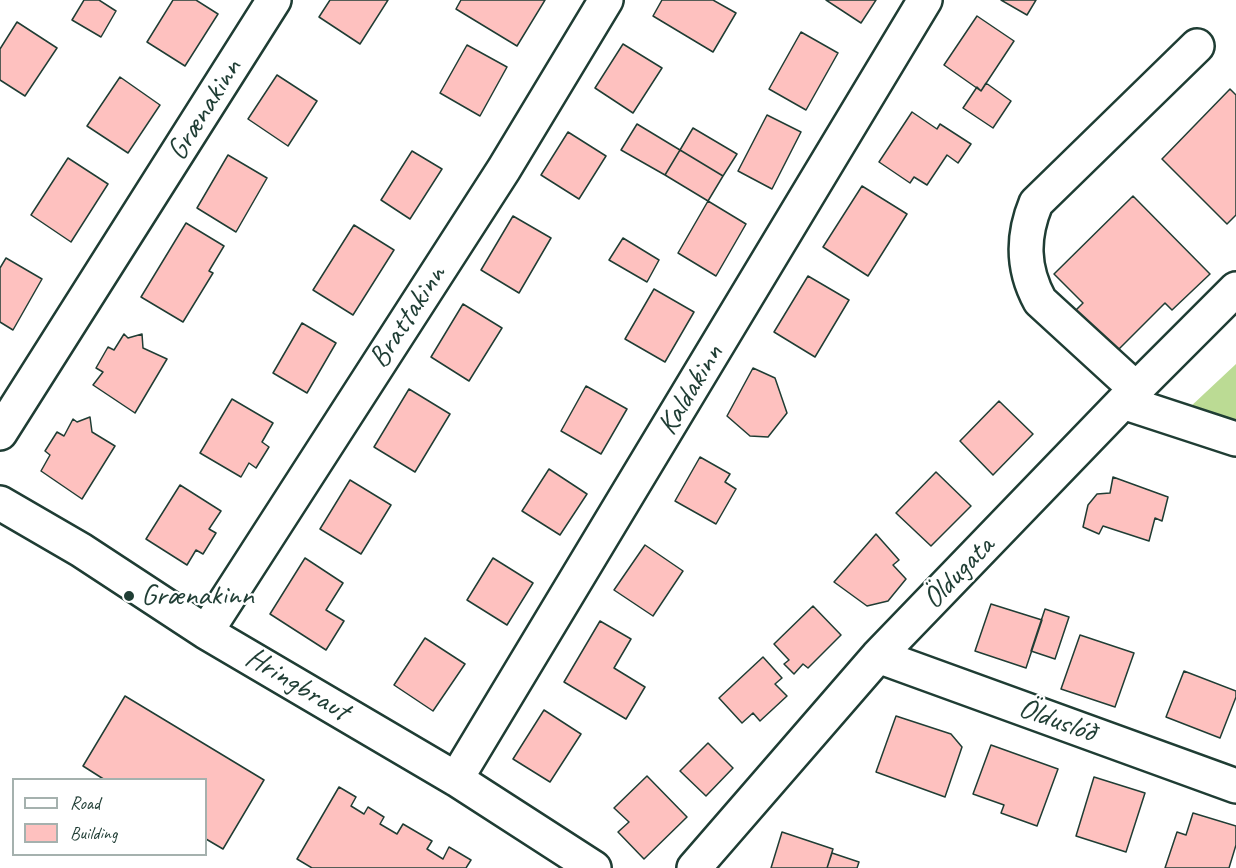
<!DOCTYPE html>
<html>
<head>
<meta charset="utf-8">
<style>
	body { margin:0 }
	#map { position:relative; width:1236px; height:868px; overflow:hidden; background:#fff; font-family:Caveat,sans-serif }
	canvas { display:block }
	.legend { position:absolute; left:12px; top:778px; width:195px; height:78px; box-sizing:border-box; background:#fff; border:2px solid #a5b1ae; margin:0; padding:8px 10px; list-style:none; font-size:18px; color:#1f3d34 }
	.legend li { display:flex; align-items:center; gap:12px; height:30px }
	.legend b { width:30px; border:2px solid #a5b1ae }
</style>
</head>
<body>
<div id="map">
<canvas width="1236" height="868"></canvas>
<ul class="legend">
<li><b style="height:8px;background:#fff"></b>Road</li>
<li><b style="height:16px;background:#fec1bf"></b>Building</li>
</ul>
</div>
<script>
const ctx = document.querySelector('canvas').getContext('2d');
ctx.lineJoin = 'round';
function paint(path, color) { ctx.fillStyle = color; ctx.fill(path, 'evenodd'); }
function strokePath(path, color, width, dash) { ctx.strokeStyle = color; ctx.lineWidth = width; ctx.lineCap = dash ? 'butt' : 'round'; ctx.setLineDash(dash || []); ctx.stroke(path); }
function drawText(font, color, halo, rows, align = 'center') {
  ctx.font = font + ' Caveat,sans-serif'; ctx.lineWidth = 4.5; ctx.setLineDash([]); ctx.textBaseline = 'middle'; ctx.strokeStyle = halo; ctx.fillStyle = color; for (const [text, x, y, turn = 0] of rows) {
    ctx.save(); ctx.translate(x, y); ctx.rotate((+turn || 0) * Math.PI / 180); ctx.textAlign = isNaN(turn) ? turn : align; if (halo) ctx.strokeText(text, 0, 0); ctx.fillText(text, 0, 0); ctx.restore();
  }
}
paint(new Path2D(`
	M1236,364V420L1189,408Z`), '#bbdb94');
const building = new Path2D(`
	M84,0H99L116,11L101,37L72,20Z
	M173,0H196L218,14L185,66L147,42Z
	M330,0H388L360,44L319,17Z
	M461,0H545L517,46L456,9Z
	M662,0H713L736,13L713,52L653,16Z
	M826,0H876L861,23Z
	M1001,0H1036L1027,15Z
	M977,16L1014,41L981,91L944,65Z
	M17,22L57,48L25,96L0,80V49Z
	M801,32L838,53L806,110L769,89Z
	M623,44L662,68L633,113L595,88Z
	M467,45L507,67L480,116L440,93Z
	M277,75L317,101L288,146L248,119Z
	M120,77L160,105L128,153L87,126Z
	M986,83L1011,101L993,128L963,108L977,87L981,91Z
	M1230,89L1236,95V215L1227,224L1162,159Z
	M912,112L937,129L940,124L971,144L958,163L947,155L927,185L914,177L910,183L879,162Z
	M767,115L801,132L772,189L738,171Z
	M637,124L680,150L665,175L621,150Z
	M693,128L737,154L723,176L680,150Z
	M568,132L606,156L579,199L541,175Z
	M680,150L723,176L708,201L665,175Z
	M412,151L442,169L410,219L381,200Z
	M228,155L267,178L236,232L197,208Z
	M68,158L108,184L71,242L31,215Z
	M862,186L907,214L868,276L823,247Z
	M1133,196L1210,274L1172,310L1165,303L1111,357L1071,315L1083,303L1054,274Z
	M708,201L746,224L716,276L678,253Z
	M513,216L551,238L519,293L481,270Z
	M186,223L224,246L209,271L213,273L183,322L141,297Z
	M354,225L394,250L353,315L313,290Z
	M623,238L659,260L647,282L609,260Z
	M6,258L42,279L13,330L0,322V268Z
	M808,276L849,300L815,357L774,332Z
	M654,289L694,312L665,362L625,339Z
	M463,304L502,328L469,381L431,357Z
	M302,323L336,343L307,393L273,373Z
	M124,334L128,338L142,334L143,348L167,359L135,413L93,385L103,372L96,368L108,347L114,350Z
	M753,368L775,378L787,413L768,437L750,436L727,416Z
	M586,386L627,409L601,454L561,431Z
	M409,389L450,414L415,472L374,447Z
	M232,399L273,423L262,442L269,447L256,468L249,463L241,477L200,453Z
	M999,401L1033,434L993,475L960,441Z
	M90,417L92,432L115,446L82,499L41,471L50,455L45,451L57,432L64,436L73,419L77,422Z
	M700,457L730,474L725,482L736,489L716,524L675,501Z
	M549,469L587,494L560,535L522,511Z
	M936,472L971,506L931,546L896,513Z
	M1113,477L1168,497L1162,521L1155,518L1149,541L1103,526L1099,534L1083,527L1088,505L1097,494L1110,493Z
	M350,480L391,505L361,554L320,529Z
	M180,485L221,511L209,529L216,533L203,554L196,550L187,565L146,539Z
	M876,534L899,560L893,565L906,579L888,601L867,606L834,582Z
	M645,545L683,571L653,616L614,590Z
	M305,558L343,583L326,610L344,621L326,650L270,614Z
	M493,558L533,583L507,625L467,600Z
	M991,604L1042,620L1026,668L975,651Z
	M813,606L841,635L808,668L803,664L794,674L784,664L789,660L774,644Z
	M1045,609L1069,617L1055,659L1031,651Z
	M600,621L631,639L614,668L645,687L626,719L564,682Z
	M1080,635L1134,653L1115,707L1061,689Z
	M425,638L465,664L433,711L394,685Z
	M763,657L782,678L775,684L787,696L760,721L753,713L742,723L719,698Z
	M1184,671L1236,691V697L1220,738L1166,717Z
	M125,696L264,780L223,849L206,839V780H105L83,766Z
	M544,710L581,734L550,782L513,759Z
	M896,716L951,734L962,747L945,797L876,772Z
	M708,743L733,768L706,796L680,771Z
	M991,745L1058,769L1037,826L1001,813L1004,805L973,794Z
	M647,776L687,817L644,859L618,832L629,822L614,808Z
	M1094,777L1145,793L1126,852L1076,836Z
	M339,787L356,797L351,806L364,814L368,807L384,817L380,824L397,834L403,824L432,841L427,849L443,859L449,847L471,860L466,868H312L297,859Z
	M1193,813L1236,826V845L1229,868H1165L1177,832L1186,835Z
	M782,832L833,849L827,868H771Z
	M832,853L859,862L857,868H827Z`);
paint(building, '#fec1bf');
strokePath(building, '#1f3d34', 1.5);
const minor = new Path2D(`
	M1136,389L1040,301C1022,268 1022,237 1036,203L1197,46
	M1123,402L1236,439
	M0,433L274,0
	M0,503L81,550L206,632L456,779L594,868
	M206,632L504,169L606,0
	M878,656L1236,786
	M456,779L925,0
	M694,868L878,656L1123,402L1236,289`);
strokePath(minor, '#1f3d34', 38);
strokePath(minor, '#fff', 33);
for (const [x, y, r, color] of [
	[129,596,6,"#1f3d34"]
]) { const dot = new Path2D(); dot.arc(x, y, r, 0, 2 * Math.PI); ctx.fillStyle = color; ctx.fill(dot); strokePath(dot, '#fff', 2); }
drawText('30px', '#1f3d34', '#fff', [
	["Grænakinn",205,110,-58],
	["Brattakinn",408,317,-57],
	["Kaldakinn",691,390,-59],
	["Öldugata",959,573,-46],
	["Hringbraut",297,685,31],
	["Ölduslóð",1057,721,20]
]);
drawText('30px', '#1f3d34', '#fff', [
	["Grænakinn",141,596]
], 'left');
</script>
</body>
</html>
